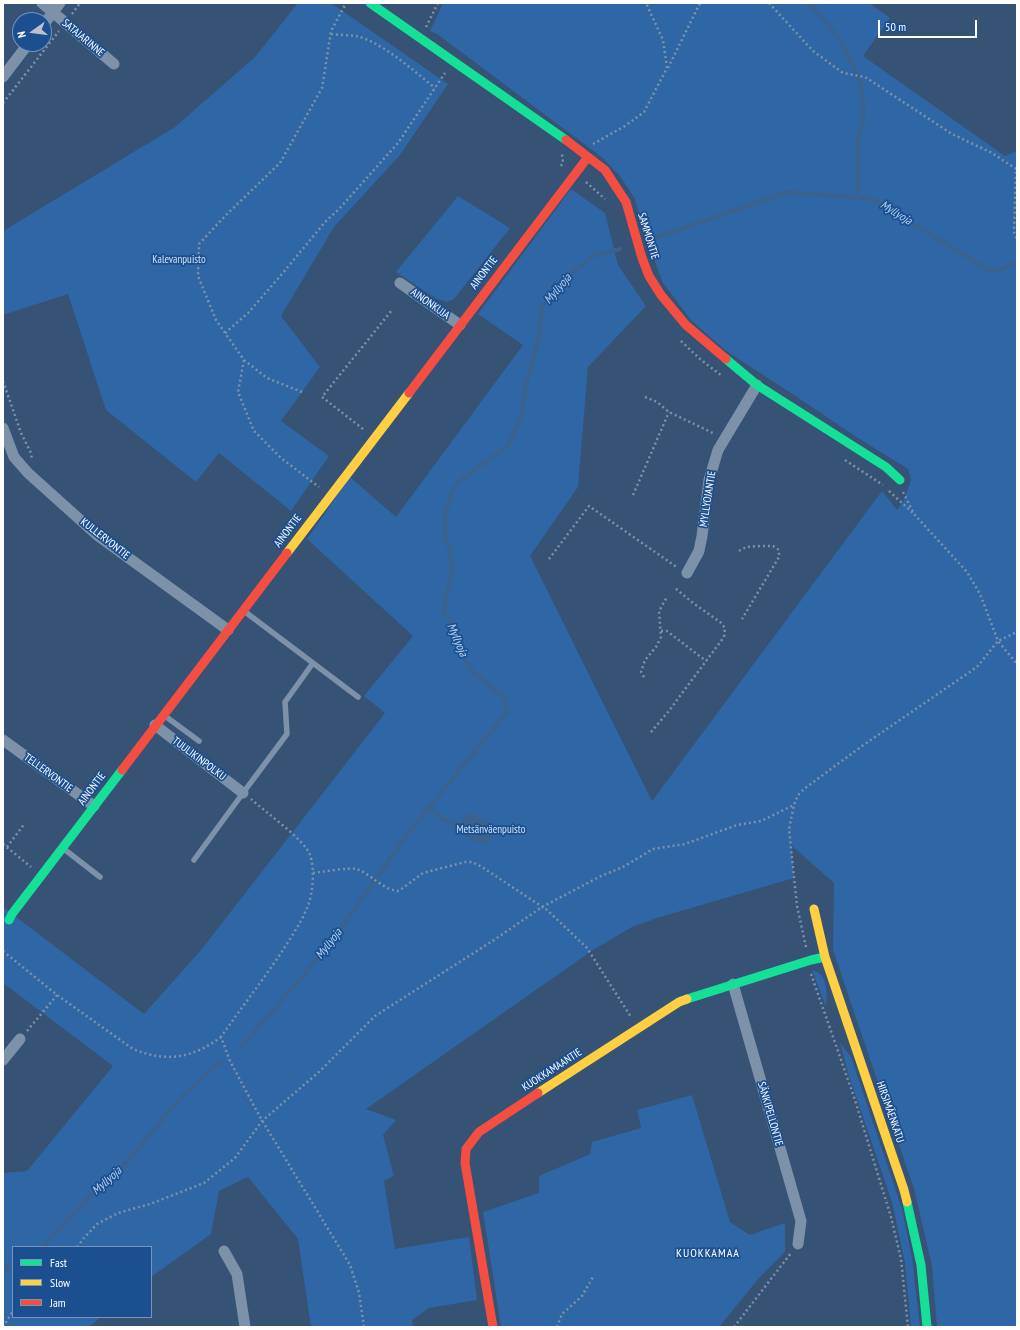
<!DOCTYPE html>
<html>
<head>
<meta charset="utf-8">
<style>
	body { margin:0 }
	#map { position:relative; width:1020px; height:1330px; overflow:hidden; background:#365274; font-family:"PT Sans Narrow",sans-serif }
	canvas { display:block }
	.frame { position:absolute; inset:0; border:4px solid #fff; pointer-events:none }
	.legend { position:absolute; left:12px; top:1246px; width:140px; height:72px; box-sizing:border-box; background:#1b4f8f; border:1px solid #7695bc; margin:0; padding:5px 7px; list-style:none; font-size:12px; color:#fff }
	.legend li { display:flex; align-items:center; gap:8px; height:20px }
	.legend b { width:20px; border:1px solid #7695bc }
	.north { position:absolute; left:12px; top:12px; width:40px; height:40px; box-sizing:border-box; background:#1b4f8f; border:1px solid #7695bc; border-radius:50%; rotate:256deg; font-size:11px; font-weight:700; line-height:16px; text-align:center; color:#fff }
	.north::after { content:''; display:block; margin:auto; width:14px; height:18px; background:#b9c2ce; clip-path:polygon(50% 0,100% 100%,50% 72%,0 100%) }
	.scale { position:absolute; left:878px; top:20px; width:99px; height:18px; box-sizing:border-box; border:2px solid #fff; border-top:0; padding-left:5px; font-size:12px; line-height:14px; white-space:nowrap; color:#fff; -webkit-text-stroke:3px #1b4f8f; paint-order:stroke }
</style>
</head>
<body>
<div id="map">
<canvas width="1020" height="1330"></canvas>
<div class="frame"></div>
<ul class="legend">
<li><b style="height:5px;background:#16e098"></b>Fast</li>
<li><b style="height:5px;background:#ffcf43"></b>Slow</li>
<li><b style="height:5px;background:#f24e42"></b>Jam</li>
</ul>
<div class="north">N</div>
<div class="scale">50 m</div>
</div>
<script>
const ctx = document.querySelector('canvas').getContext('2d');
ctx.lineJoin = 'round';
function paint(path, color) { ctx.fillStyle = color; ctx.fill(path, 'evenodd'); }
function strokePath(path, color, width, dash) { ctx.strokeStyle = color; ctx.lineWidth = width; ctx.lineCap = dash ? 'butt' : 'round'; ctx.setLineDash(dash || []); ctx.stroke(path); }
function drawText(font, color, halo, rows, align = 'center') {
  ctx.font = font + ' "PT Sans Narrow",sans-serif'; ctx.lineWidth = 3.5; ctx.setLineDash([]); ctx.textBaseline = 'middle'; ctx.strokeStyle = halo; ctx.fillStyle = color; for (const [text, x, y, turn = 0] of rows) {
    ctx.save(); ctx.translate(x, y); ctx.rotate((+turn || 0) * Math.PI / 180); ctx.textAlign = isNaN(turn) ? turn : align; if (halo) ctx.strokeText(text, 0, 0); ctx.fillText(text, 0, 0); ctx.restore();
  }
}
paint(new Path2D(`
	M298,3H331L448,84L400,155L334,227L281,316L320,367L281,421L329,456L291,511L219,453L196,482L106,410L68,294L3,315V231L175,127L255,57Z
	M443,3H869L890,18L863,56L1005,156L1017,151V1327H937L932,1266L914,1189L833,950L834,883L791,845L794,878L657,918L632,927L593,950L366,1109L396,1120L383,1135L394,1176L384,1181L395,1249L469,1237L477,1300L429,1308L412,1320L413,1327H311L298,1239L248,1177L219,1191L211,1234L151,1277V1247H13V1317H101L89,1327H3V1173L27,1171L113,1066L3,983V907L144,1014L201,950L385,713L364,696L413,636L307,539L350,477L396,517L523,345L478,314L571,189L605,213L618,265L646,306L588,367L578,487L530,556L652,801L882,491L897,510L904,500L911,480L908,469L858,438L806,403L725,350L691,320L663,283L642,226L635,199L620,176L603,158L437,34L430,31Z
	M458,196L510,228L454,299L447,302L435,298L396,272Z
	M812,970C829,974 827,994 826,1007Z
	M840,1043L851,1057L902,1209L912,1258L920,1327H911L905,1263L892,1202L848,1073Z
	M692,1095L730,1222L750,1235L785,1223V1252L759,1278L719,1327H501L483,1212L539,1193V1176L590,1154L592,1142L641,1128L637,1110Z`), '#2f66a5');
paint(new Path2D(`
	M469,813C475,813 495,826 495,832C495,835 490,840 488,843C477,846 460,835 458,825L462,819Z`), '#3b618d');
strokePath(new Path2D(`
	M808,3L839,38L860,81L864,112L858,141V197
	M649,240L787,192L873,199L992,272L1017,263
	M429,807L443,819L458,825
	M240,1048L327,948L409,832L507,712L505,698L473,672L459,650L452,622L443,613L452,570L450,550L445,537V513L454,487L467,475L508,446L522,414L525,388L540,333L542,305L571,274L592,256L620,249
	M42,1247L105,1180L121,1169L183,1095L220,1062
	M3,1270L13,1263`), '#3b618d', 4);
strokePath(new Path2D(`
	M769,3L813,51L843,73L865,77L952,134L992,153L1016,169
	M72,14L80,3
	M426,27L438,3
	M331,34C339,35 348,35 356,36C382,42 414,71 435,88
	M668,68L699,5L701,3
	M3,103L59,31
	M593,144L625,126L644,112L667,68L663,40L646,3
	M561,166L563,162L562,154
	M1017,167L1016,169L1014,232L1017,239
	M586,182L605,199
	M225,333L248,313L282,274L325,222L339,209L398,143L445,73
	M681,341L700,359L722,376
	M244,360L238,392L254,431L281,458L319,487
	M3,381L21,433L31,453L32,460
	M302,392L267,378L244,360L216,320L198,276L199,244L226,215L280,163L322,88L331,31L346,3
	M645,397L657,402L669,412L715,434
	M363,429L322,397L392,310
	M845,460L883,485
	M889,491L914,514
	M903,492L914,514L967,572L980,594L998,641L1017,664
	M633,495L669,412
	M739,551L746,547L760,546H773L779,550V557L742,619
	M549,559L589,506L678,568
	M661,631H667L706,661
	M644,677L641,672L645,660L656,647L661,637L659,611L667,597
	M651,732L668,712L724,637L725,628L720,622L693,603L675,588
	M251,799C264,811 305,840 310,855C315,868 313,895 307,908C301,923 291,937 283,950C263,980 241,1008 221,1037L230,1061L260,1117L350,1265L359,1293L364,1327
	M3,844L31,867
	M7,847L25,823
	M313,873C322,872 350,867 357,869C372,875 383,890 399,891L423,873L465,862H472L482,867L547,910L565,927L587,948L631,1017
	M806,947L797,906L789,829L794,805L798,795L804,789L862,746L977,667L998,641L1013,634L1017,631
	M3,951L57,995L133,1049C166,1063 193,1058 221,1037
	M811,974L854,1097L891,1217L901,1259L908,1327
	M27,1031L57,995
	M77,1247L84,1238L97,1224L118,1213L150,1204L204,1183L235,1158L262,1121L320,1071L375,1016L494,940L542,907L601,876L623,867L653,849L685,844L737,825L761,821L794,805
	M3,1327L13,1311
	M557,1327L562,1314L582,1296L593,1277
	M734,1327L791,1253`), '#7d92a8', 2.5, [2, 3]);
strokePath(new Path2D(`
	M244,611L358,697
	M165,716L199,741
	M64,849L100,877
	M194,860L243,793L287,734L285,702L313,663`), '#7d92a8', 5.5);
strokePath(new Path2D(`
	M42,3L114,64
	M44,24L60,3
	M3,77L28,44
	M400,283L460,325
	M3,428L14,457L28,473L97,535L228,630
	M687,573L699,551L702,536L709,480L718,450L757,385
	M155,725L243,793
	M3,740L94,806
	M733,984L801,1221L798,1244
	M3,1060L20,1039
	M224,1251L237,1274L245,1327`), '#7d92a8', 11);
strokePath(new Path2D(`
	M370,3L566,140
	M726,359L757,385L886,467L900,480
	M9,920L12,914L122,770
	M687,999L811,960L825,957
	M907,1202L921,1265L927,1327`), '#16e098', 9);
strokePath(new Path2D(`
	M287,553L409,393
	M814,909L825,957L904,1190L907,1202
	M538,1093L679,1002L687,999`), '#ffcf43', 9);
strokePath(new Path2D(`
	M566,140L605,170L626,202L642,258L649,276L661,295L686,325L726,359
	M409,393L588,157
	M122,770L287,553
	M493,1327L465,1163L466,1149L479,1132L538,1093`), '#f24e42', 9);
drawText('11px', '#fff', '#1b4f8f', [
	["SATAJARINNE",83,38,40],
	["SAMMONTIE",648,236,73],
	["AINONTIE",484,273,-53],
	["AINONKUJA",430,304,35],
	["MYLLYOJANTIE",708,499,-81],
	["AINONTIE",288,531,-53],
	["KULLERVONTIE",105,539,38],
	["TUULIKINPOLKU",199,759,37],
	["TELLERVONTIE",48,773,36],
	["AINONTIE",92,789,-53],
	["KUOKKAMAANTIE",552,1070,-33],
	["HIRSIMÄENKATU",890,1112,71],
	["SÄNKIPELLONTIE",770,1114,74]
]);
drawText('11px', '#cfe3fa', '#1b4f8f', [
	["Kalevanpuisto",179,260],
	["Metsänväenpuisto",491,830]
]);
drawText('italic 12px', '#b5d3f5', '#1b4f8f', [
	["Myllyoja",896,213,32],
	["Myllyoja",558,289,-49],
	["Myllyoja",457,640,67],
	["Myllyoja",329,944,-52],
	["Myllyoja",107,1181,-42]
]);
ctx.letterSpacing = '1px';
drawText('12px', '#fff', '#1b4f8f', [
	["KUOKKAMAA",708,1254]
]);
ctx.letterSpacing = '0px';
</script>
</body>
</html>
